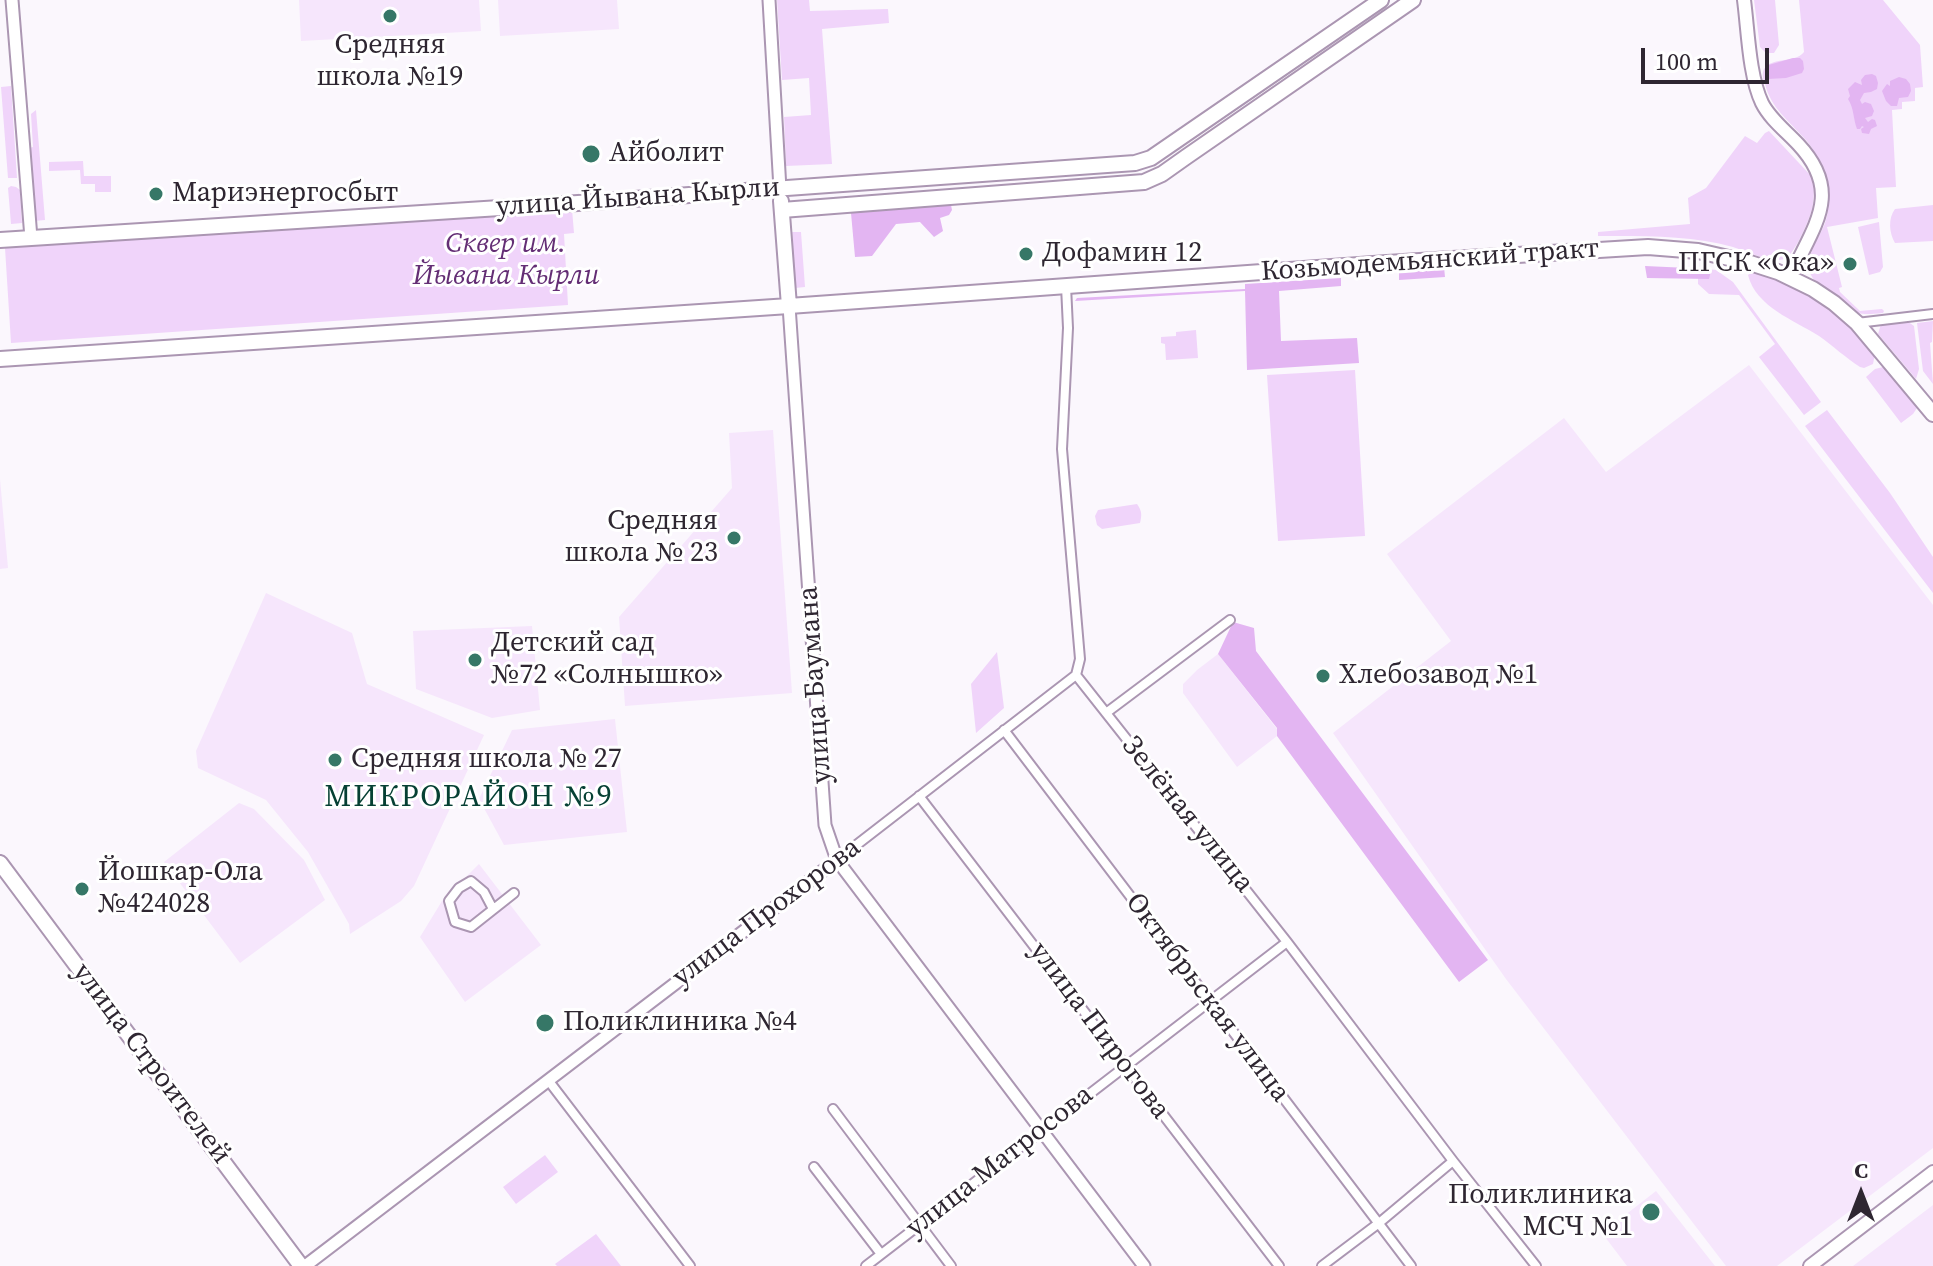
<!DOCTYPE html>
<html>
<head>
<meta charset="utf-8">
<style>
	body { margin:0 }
	#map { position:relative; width:1933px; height:1266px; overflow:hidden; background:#fbf7fd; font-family:"Source Serif 4",serif }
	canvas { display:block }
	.north { position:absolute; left:1821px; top:1154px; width:80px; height:80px; -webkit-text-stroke:6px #fff; paint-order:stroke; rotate:0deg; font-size:22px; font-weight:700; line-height:32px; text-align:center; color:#2e2631 }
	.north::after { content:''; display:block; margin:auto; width:28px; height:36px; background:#2e2631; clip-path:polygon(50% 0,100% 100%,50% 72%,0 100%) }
	.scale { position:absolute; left:1641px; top:48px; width:128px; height:36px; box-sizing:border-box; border:4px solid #2e2631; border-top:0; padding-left:10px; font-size:24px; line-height:28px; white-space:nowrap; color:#2e2631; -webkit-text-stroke:6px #fff; paint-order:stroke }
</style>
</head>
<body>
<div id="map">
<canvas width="1933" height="1266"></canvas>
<div class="north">С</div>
<div class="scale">100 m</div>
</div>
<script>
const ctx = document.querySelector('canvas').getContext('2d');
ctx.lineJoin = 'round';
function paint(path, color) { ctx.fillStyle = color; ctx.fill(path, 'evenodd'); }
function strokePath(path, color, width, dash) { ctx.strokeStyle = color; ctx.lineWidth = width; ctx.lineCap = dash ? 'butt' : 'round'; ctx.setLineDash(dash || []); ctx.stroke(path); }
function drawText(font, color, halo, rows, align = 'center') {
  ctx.font = font + ' "Source Serif 4",serif'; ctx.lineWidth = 6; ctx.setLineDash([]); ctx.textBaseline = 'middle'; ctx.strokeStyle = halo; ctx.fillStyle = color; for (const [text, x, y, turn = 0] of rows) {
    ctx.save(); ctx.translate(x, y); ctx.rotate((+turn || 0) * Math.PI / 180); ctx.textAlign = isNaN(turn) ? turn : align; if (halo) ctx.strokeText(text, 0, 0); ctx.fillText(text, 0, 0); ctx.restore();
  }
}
paint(new Path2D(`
	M299,0H479L481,31L301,41Z
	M498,0H617L619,29L500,36Z
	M1749,365L1933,605V1148L1777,1266H1726L1506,979L1333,733L1451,641L1387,554L1564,418L1606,472Z
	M773,430L792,693L625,706L619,617L732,488L729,433Z
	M0,479L8,568L0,569Z
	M266,593L352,633L367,684L484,735L414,886L401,901L350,934L349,924L308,852L266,800L198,768L196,751Z
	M532,626L540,710L492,718L416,689L413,631Z
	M1218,654L1277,729V736L1237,767L1183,693V684L1197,670Z
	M615,719L627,832L504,845L479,799L512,730Z
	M239,803L254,809L304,860L325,900L240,963L164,862Z
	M479,864L541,945L465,1002L420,937L442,901Z
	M1656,1191L1715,1266H1627L1602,1233Z
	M1933,1205V1266H1853Z`), '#f6e6fc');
paint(new Path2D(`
	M777,0H809L810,11L888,9L889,23L822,29L832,164L786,166L784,117L811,115L809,78L782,80Z
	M1754,0H1775L1779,45L1774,53H1766L1760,47Z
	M1799,0H1883L1920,45L1923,87L1915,88V101L1902,102V109L1892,110L1896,187L1876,188L1878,218L1827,227L1842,287L1839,288L1840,292L1860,311L1882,309L1884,311L1883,313C1853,316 1856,313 1834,296C1826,290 1815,284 1811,275C1803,259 1819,238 1825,223C1831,205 1831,180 1821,163C1816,155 1811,145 1804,138C1788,120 1771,108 1765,84C1763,79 1762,76 1763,72C1767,56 1795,64 1804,52Z
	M11,86L17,178H8L1,87Z
	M36,110L45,220L34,221L28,148L33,147L31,114Z
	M1769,131L1814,179C1814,187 1814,196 1813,204C1812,215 1796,252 1786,258C1775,265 1746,251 1733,247C1690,235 1643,236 1598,236V232L1690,224L1688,198L1706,188L1745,136L1757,143L1765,133Z
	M83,161L84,176H111V192H95V184H81L80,170L49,171V162Z
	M11,186L16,187L20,190L22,223L11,224L8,188Z
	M1933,205V241L1895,243C1889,233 1888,218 1895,209Z
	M572,209L574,233L564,234L568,305L11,343L5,248Z
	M1879,222L1883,267L1880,272L1869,275L1858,227Z
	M792,232H801L805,287L795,288Z
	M1698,268L1716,270L1733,282L1821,402L1804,415L1759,357L1775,344L1739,295L1709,294L1698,284Z
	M1755,270C1803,283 1843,317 1875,354L1873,364L1864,368L1860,367C1846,358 1833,346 1819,336C1794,320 1756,307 1748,275Z
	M1907,321L1914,326L1919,369L1916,379L1878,334L1881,324Z
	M1933,321L1932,342L1930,343L1933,384L1923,371L1917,323Z
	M1196,330L1198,358L1166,360L1165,344L1161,343V337L1176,336V332Z
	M1883,367L1890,372L1917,408L1913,414L1901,423L1866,377L1875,369Z
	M1355,370L1365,536L1278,541L1267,375Z
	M1827,410L1890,493L1933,557V593L1805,426Z
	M1137,504C1142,511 1142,515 1140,523L1102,529L1097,525L1095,516L1098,510Z
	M997,652L1004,708L976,733L971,684Z
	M545,1155L558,1172L516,1204L503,1187Z
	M596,1234L621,1266H557L555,1264Z`), '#f0d4fa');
paint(new Path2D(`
	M1793,58H1800L1803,61L1804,69L1802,73L1786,78L1768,79L1765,76V66Z
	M1872,74L1876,76L1878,83L1877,89L1871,92L1864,93L1860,100L1862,104L1865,102L1871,104L1874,111L1872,116L1865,118L1868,122L1872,119L1875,120L1877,126L1871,129L1869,134L1862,133L1861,129L1864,127L1862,126L1860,129H1857C1853,118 1854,108 1848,99L1850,96L1848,89L1855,82L1862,85L1861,80L1865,75Z
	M1899,77L1906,79L1910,84L1911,91L1908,97L1899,98L1897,106H1891L1886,101L1882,91L1887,84L1890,86V81Z
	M945,202L951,205L952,210L949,215L940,218L943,231L934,237L920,222L896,224L872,256L855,257L851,213L857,208Z
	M1645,266L1710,269L1711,271L1709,279L1647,278Z
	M1444,267L1445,277L1399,280V270Z
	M1341,278V286L1279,291L1281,341L1357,338L1359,363L1247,370L1245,291L1075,301L1077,298L1245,289V284Z
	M1233,622L1254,628L1256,651L1488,960L1459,982L1277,736V728L1218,654Z`), '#e3b5f2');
const minor = new Path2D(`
	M1066,286L1068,328L1062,449L1080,659L1076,675
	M1857,323L1933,314
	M1076,675L1287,942L1453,1161L1536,1266
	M1106,713L1230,620
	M1004,730L1411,1266
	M919,796L1279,1266
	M837,860L1076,675
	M493,909L484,892L471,881L459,888L449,901L455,922L471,927L514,893
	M548,1080L690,1266
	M833,1109L951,1266
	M814,1167L881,1254
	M866,1266L1287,942
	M1322,1266L1379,1223L1453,1161`);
const tertiary = new Path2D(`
	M12,0L31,238
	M769,0L780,189
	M789,306L825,825L837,860L1144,1266
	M305,1266L837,860`);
const secondary = new Path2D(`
	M1744,0C1748,30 1749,76 1762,103C1770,119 1786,131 1798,144C1845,194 1812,227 1790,278
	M1810,1266L1933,1172`);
const primary = new Path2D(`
	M781,201L789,306
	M782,210L1144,182L1162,174L1186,157L1413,0
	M0,240L578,203L1135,163L1151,158L1381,0
	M0,359L789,306L1387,263L1648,247L1698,251L1750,263L1778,272L1813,289L1834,303L1857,323L1933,414
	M0,863L301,1266`);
strokePath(minor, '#ab96b2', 12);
strokePath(tertiary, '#ab96b2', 15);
strokePath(secondary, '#ab96b2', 16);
strokePath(primary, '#ab96b2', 18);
strokePath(minor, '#fff', 8);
strokePath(tertiary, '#fff', 11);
strokePath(secondary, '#fff', 12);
strokePath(primary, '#fff', 14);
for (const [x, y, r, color] of [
	[390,16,8,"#367767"],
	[591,154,10,"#367767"],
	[156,194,8,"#367767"],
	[1026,254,8,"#367767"],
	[1850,264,8,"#367767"],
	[734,538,8,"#367767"],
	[475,660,8,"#367767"],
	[1323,676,8,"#367767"],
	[335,760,8,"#367767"],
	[82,889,8,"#367767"],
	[545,1023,10,"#367767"],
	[1651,1212,10,"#367767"]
]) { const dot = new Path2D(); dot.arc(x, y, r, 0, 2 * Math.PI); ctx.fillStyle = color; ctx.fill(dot); strokePath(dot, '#fff', 3); }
drawText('28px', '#2e2631', '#fff', [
	["Средняя",390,46,"center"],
	["школа №19",390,78,"center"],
	["Айболит",609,154],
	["Мариэнергосбыт",172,194],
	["Дофамин 12",1042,254],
	["ПГСК «Ока»",1834,264,"right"],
	["Средняя",718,522,"right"],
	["школа № 23",718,554,"right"],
	["Детский сад",491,644],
	["№72 «Солнышко»",491,676],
	["Хлебозавод №1",1339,676],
	["Средняя школа № 27",351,760],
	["Йошкар-Ола",98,873],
	["№424028",98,905],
	["Поликлиника №4",563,1023],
	["Поликлиника",1633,1196,"right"],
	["МСЧ №1",1633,1228,"right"]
], 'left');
drawText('28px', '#2e2631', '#fff', [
	["улица Йывана Кырли",638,198,-4],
	["Козьмодемьянский тракт",1430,261,-4],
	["улица Баумана",816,685,-94],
	["Зелёная улица",1187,815,51],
	["улица Прохорова",767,913,-37],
	["Октябрьская улица",1207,998,53],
	["улица Пирогова",1099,1031,53],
	["улица Строителей",151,1064,53],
	["улица Матросова",1000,1162,-38]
]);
drawText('italic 28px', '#642e75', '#fff', [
	["Сквер им.",506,245],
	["Йывана Кырли",506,277]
]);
ctx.letterSpacing = '2px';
drawText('30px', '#064034', '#fff', [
	["МИКРОРАЙОН №9",469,798]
]);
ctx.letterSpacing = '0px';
</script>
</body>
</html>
